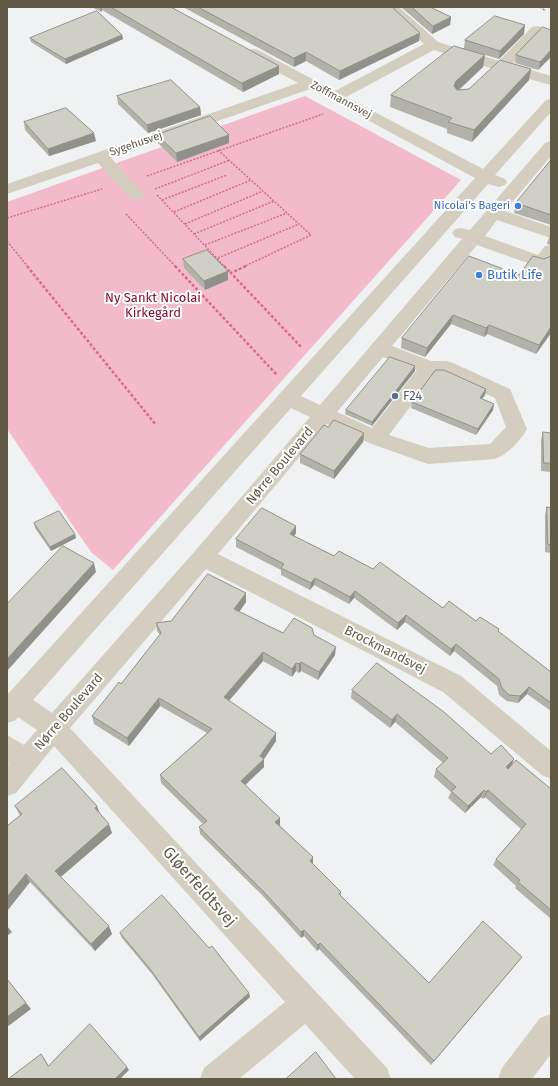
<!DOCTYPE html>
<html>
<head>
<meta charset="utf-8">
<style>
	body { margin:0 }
	#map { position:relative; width:558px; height:1086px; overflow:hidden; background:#eff1f2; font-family:"Fira Sans",sans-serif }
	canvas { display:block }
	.frame { position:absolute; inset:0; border:8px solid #5f5946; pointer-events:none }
</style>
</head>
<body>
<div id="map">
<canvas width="558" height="1086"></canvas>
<div class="frame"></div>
</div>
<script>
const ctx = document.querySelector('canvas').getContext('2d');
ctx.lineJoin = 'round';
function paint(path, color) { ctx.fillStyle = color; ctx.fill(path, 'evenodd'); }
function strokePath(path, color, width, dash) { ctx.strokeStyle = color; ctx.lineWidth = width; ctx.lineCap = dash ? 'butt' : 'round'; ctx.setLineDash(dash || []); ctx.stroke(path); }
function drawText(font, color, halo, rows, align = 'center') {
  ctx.font = font + ' "Fira Sans",sans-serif'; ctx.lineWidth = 4; ctx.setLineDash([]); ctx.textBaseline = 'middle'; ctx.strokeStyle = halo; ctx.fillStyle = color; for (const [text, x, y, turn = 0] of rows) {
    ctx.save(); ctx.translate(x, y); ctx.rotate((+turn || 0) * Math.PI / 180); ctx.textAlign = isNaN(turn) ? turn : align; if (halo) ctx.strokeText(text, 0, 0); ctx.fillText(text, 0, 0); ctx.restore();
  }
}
paint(new Path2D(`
	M305,96L461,180L113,570L91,552L7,429V202Z`), '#f3bacc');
strokePath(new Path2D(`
	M540,7L546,11
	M218,150L311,235L243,267
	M147,176L323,114
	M155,189L230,160
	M157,195L225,267
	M162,200L227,175
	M174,212L251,180
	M126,214L176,267
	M7,218L102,189
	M185,224L263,191
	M194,234L274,201
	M7,241L28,267
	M205,245L287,213
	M218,258L299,224`), '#d46f82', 1.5, [2, 1.5]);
strokePath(new Path2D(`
	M27,266L156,425
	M175,266L277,375
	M224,266L231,273
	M246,266L231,273L302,348`), '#d46f82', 2.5, [3, 2]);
paint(new Path2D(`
	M384,7H399L438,42L499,61L532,27L537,26L542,27L544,30L542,33L512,64L551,76V85L496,70L434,50L346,97L483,169L546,100L551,99V112L495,175L505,179L507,182L505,185L499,187L488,184L301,396L320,405L462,239L455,237L452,233L455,229L461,228L470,230L545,143L551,141V156L505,211L551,227V238L497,220L485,236L538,255L545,246L551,245C551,258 554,271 536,266L477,245L392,346L431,361H446L453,363L510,389L527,429C521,440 507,455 495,459L428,464L369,443L327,424L218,554L461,676L551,751V779L542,775L443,692L206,569L70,728L387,1068L391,1079H355L305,1024L239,1079H200L204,1068L285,1002L54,746L16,793L7,796V765L9,763L7,762V735L24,745L37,730L18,717L16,720L7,723V695L475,178L310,89L111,158L142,192L144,195L142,198L136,200L130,198L98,163L7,194V184L298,83L248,56L246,53L248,50L253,49L258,50L335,91L424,44ZM383,357L417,370L372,428L337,412ZM434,375H443L495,398L506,427L490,444L429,448L389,435ZM291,408L310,417L195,551L52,713L33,700Z
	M551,1014V1054L532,1079H498L502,1068L540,1018Z`), '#d3cebf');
paint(new Path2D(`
	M92,7H171L279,74L243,92L102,10L101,12Z
	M183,7H392L419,41L339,80L306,61L294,67Z
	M401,7H430L451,17L450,25L432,34Z
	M551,30L538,70L515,63L516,55Z
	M524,34L499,59L485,55L483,67L459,90L469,89L531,69L529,80L472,142L447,133V129L390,107L391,95L464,48L465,40Z
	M122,35L123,39L66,64L31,42L30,38Z
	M117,96L200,107L201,115L148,133L118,104Z
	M24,122L96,141L49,156L25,130Z
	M157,135H229V143L177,162L158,143Z
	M551,160V225L514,213L516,203Z
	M551,233V245L547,244L550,234Z
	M551,256V333L536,354L487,334L484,337L451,324L425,357L401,348L402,338L519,275L544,259Z
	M183,259L228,280L205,290L184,268Z
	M415,371L372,426L345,414L346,410Z
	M486,389L485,395L482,399L494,404L493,410L476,435L411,408L412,402Z
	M543,432L551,433V472L541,471V440Z
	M364,433L363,442L334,479L300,463V454Z
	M547,507L551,508V553L545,552V515Z
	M34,523L76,538L51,551L35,528Z
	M296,526V533L294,536L443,608L476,621L498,632L551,672V711L527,694L518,703L507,701L499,695L497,686L454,651L450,656L405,622L397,630L354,598L349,604L314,585L310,590L281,575V570L236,547V539Z
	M246,593V602L239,612L283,633L314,635L335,655L318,680L301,671L299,673L296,671L292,677L263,661L229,701L276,741L264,759V767L245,785L280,825H279L313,857V864L341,892V896L429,983L522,957L518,962L431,1065L319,949L317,951L304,936L301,938L264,897L200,834L199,827L203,824L161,783L160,775L207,733L160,706L129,746L94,724L92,716L121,684L160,635L157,631L156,623L171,621Z
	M352,690L491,754L514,759L512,764L551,789V919L515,888L516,886L493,865L496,859L521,829L485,797L483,799L481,797L465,813L448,798L451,792L434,777L436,769L443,763L395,722L390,728L351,698Z
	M15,806L100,813L112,833L61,877L112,934L95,951L30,882L7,911V826L20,816Z
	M120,933L250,997L200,1041L152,974L122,938Z`), '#b2b2aa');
paint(new Path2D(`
	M100,7H102V10L101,12Z
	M451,17L450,25L432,34L433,26Z
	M525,25L524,34L499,59L500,51Z
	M420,33L419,41L339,80L340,71Z
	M122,35L123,39L66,64L65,59Z
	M551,50V57L538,70L540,62Z
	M306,52V61L294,67V58Z
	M485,55L483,67L455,93L454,86L456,81Z
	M279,66V74L243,92L242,83Z
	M531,69L529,80L472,142L474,130Z
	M200,107L201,115L148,133L147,125Z
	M94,133L96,141L49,156L48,149Z
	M229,135V143L177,162L176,153Z
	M228,271V280L205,290L204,281Z
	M453,315L451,324L425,357L427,348Z
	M489,325L487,334L484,337L486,328Z
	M551,327V333L536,354L539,345Z
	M415,366V371L372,426V422Z
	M486,389L485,395L478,404L480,398Z
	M494,404L493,410L476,435L478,429Z
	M364,433L363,442L334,479V471Z
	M296,526V533L290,542V534Z
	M75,534L76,538L51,551L50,547Z
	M94,563L96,572L7,671V659Z
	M315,578L314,585L310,590L311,583Z
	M355,591L354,598L349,604L350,597Z
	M246,593V602L235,618L234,609Z
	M406,615L405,622L397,630L398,623Z
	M456,644L454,651L450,656L451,649Z
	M336,647L335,655L318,680L319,672Z
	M263,652V661L225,705L224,697Z
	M301,662V671L299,673V664Z
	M296,663V671L292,677V669Z
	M529,687L527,694L518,703L520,696Z
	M159,698L160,706L129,746L127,738Z
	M397,714L395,722L390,728L392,720Z
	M276,733V741L264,759V767L242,788L241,781L260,756Z
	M514,759L511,766L503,775L506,767Z
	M484,790L481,797L465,813L468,806Z
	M488,790L485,797L483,799L486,792Z
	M97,806L100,814L95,808Z
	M280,818V825L275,829V822Z
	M109,824L112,833L58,879L55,871Z
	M313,857V863L309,867L310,861Z
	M26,874L30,882L7,911V897Z
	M7,926L12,932L7,936Z
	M109,926L112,934L95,951L91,944Z
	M304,930V936L301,938V932Z
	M320,943L319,949L317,951L318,945Z
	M522,957L518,962L431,1065L434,1061Z
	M7,979L31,1009L7,1027Z
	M249,993L250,997L200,1041L199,1037Z
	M41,1054L44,1058L51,1070L48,1066Z
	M127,1067L129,1070L120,1079H115Z`), '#91918b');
const building = new Path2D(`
	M111,7H171L279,66L242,83Z
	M198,7H392L420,33L340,71L306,52L294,58Z
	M412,7H430L451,17L433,26Z
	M97,11L122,35L65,59L30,38Z
	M495,16L525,25L500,51L465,40Z
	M543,27L551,30V50L540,62L516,55Z
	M454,46L485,55L456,81L454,86L457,90L469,89L500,60L531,69L474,130L448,122L452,118L391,95Z
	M171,80L200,107L147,125L117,96Z
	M66,108L94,133L48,149L24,122Z
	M210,116L229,135L176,153L157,135Z
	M551,160V215L516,203Z
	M207,250L228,271L204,281L183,259Z
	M469,256L519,275L533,256L544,259L551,256V327L539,345L489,325L486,328L453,315L427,348L402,338Z
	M390,357L415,366L372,422L346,410Z
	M436,370H444L486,389L480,398L494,404L478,429L412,402Z
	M334,420L364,433L334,471L300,454L324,425L328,427Z
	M543,432L551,433V463H544Z
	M547,507L551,508V545L548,544Z
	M262,508L296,526L290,534L334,556L339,551L373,569L380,562L443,608L449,601L476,621L480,617L499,629L498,631L551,672V703L529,687L520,696L509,695L502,688L499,679L456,644L451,649L406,615L398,623L355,591L350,597L315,578L311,583L281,568L284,564L236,539Z
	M59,511L75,534L50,547L34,523Z
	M63,546L94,563L7,659V604Z
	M208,574L246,593L234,609L283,633L294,618L312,628L314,635L336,647L319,672L301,662L299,664L296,663L292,669L263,652L224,697L276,733L260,756L264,759L241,781L280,818L275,822L313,857L310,861L341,892L339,894L429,983L483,921L522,957L434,1061L320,943L318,945L304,930L301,932L263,891L199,827L207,821L160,775L212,729L159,698L127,738L92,716L119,682L121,684L161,633L156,623L171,621Z
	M377,663L444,712L491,754L501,745L514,759L506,767L508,769L516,760L551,789V910L518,882L520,880L496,859L526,824L488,790L486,792L484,790L468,806L451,791L456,787L436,769L448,758L397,714L392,720L352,690Z
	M62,768L97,806L95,808L109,824L55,871L109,926L91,944L26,874L7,897V826L22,814L15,806Z
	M162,895L209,948L212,946L249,993L199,1037L150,969L120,933Z
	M7,979L26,1003L7,1017Z
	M90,1024L127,1067L115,1079H8L41,1054L48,1066Z
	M316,1052L336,1079H286Z`);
paint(building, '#cfcfc6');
strokePath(building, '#91918b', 1);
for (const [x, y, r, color] of [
	[518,206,4,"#3f7fe0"],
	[479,275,4,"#3f7fe0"],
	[395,396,4,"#5c6f8a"]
]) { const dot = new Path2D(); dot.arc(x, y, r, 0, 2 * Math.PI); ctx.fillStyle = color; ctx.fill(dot); strokePath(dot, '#fff', 1.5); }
drawText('11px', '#5f5946', '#fff', [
	["Zoffmannsvej",341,100,28],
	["Sygehusvej",136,144,-19]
]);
drawText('11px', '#366cbe', '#fff', [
	["Nicolai's Bageri",510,206]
], 'right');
drawText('13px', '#366cbe', '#fff', [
	["Butik Life",487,275]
], 'left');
drawText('13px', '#870f27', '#fff', [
	["Ny Sankt Nicolai",153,298],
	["Kirkegård",153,313]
]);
drawText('13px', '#4e5e75', '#fff', [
	["F24",403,396]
], 'left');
drawText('13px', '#5f5946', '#fff', [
	["Nørre Boulevard",280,466,-50],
	["Brockmandsvej",385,650,27],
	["Nørre Boulevard",69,712,-49]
]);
drawText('16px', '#5f5946', '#fff', [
	["Gløerfeldtsvej",199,887,48]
]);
</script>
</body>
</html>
